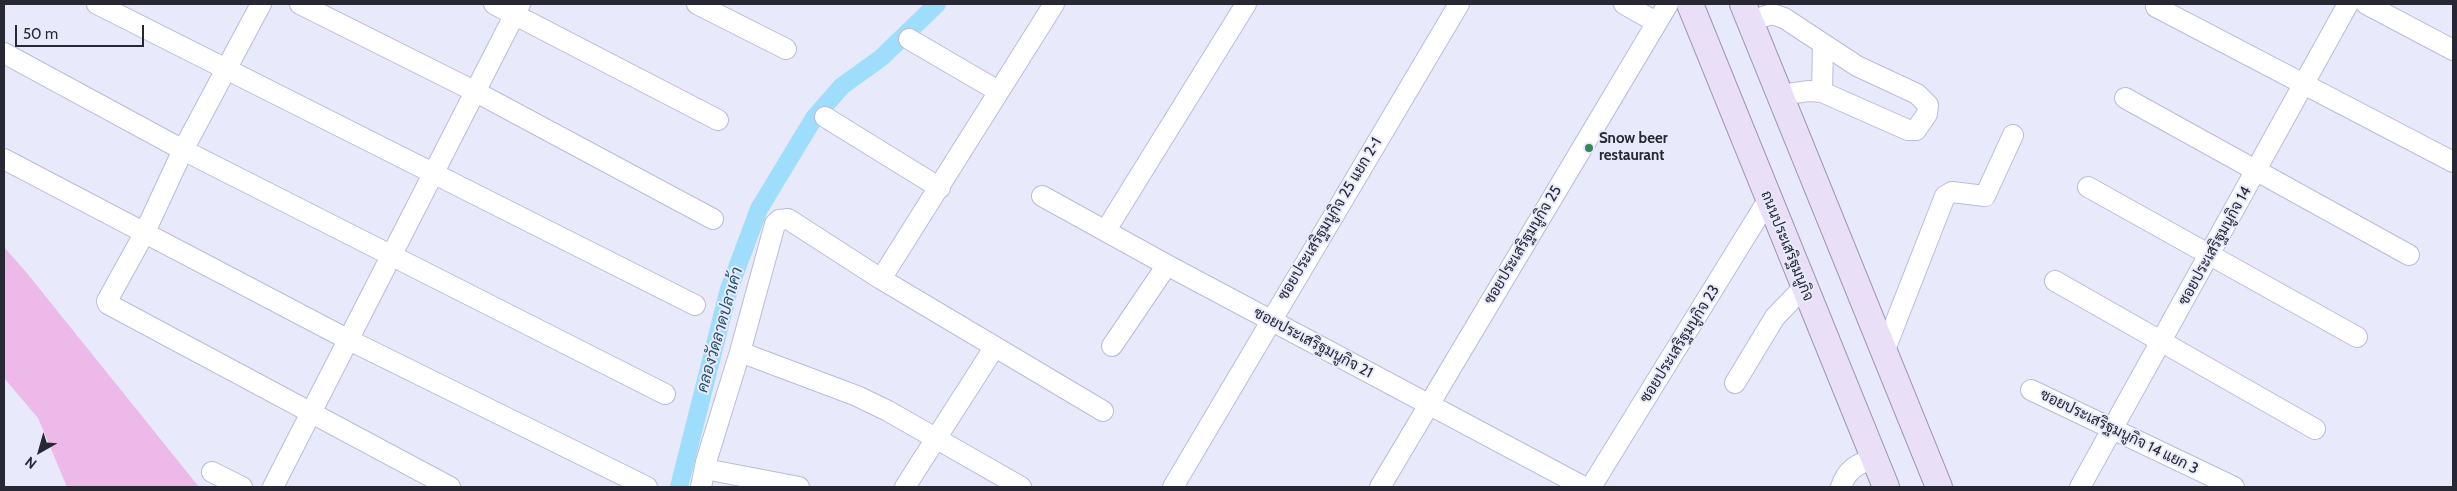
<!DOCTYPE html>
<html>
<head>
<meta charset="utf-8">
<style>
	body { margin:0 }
	#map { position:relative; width:2457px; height:491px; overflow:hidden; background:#e8eafc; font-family:Cabin,sans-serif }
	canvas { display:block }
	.frame { position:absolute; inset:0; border:5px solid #272833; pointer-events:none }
	.north { position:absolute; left:15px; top:426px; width:50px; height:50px; -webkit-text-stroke:4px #e8eafc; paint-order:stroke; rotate:218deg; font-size:14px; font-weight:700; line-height:20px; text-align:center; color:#272833 }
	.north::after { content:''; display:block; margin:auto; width:18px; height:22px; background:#272833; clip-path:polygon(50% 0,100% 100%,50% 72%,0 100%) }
	.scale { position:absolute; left:15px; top:25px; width:129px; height:22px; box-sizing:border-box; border:2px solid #272833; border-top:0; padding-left:6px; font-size:15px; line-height:18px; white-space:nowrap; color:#272833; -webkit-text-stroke:4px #e8eafc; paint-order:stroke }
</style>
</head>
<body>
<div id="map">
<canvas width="2457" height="491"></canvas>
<div class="frame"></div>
<div class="north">N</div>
<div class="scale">50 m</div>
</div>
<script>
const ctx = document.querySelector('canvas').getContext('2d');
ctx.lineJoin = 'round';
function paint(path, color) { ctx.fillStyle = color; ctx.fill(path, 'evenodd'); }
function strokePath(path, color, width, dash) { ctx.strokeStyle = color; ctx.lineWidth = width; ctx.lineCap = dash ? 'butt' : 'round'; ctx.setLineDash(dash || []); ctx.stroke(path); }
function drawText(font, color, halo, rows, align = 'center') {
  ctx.font = font + ' Cabin,Sarabun,sans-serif'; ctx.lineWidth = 4; ctx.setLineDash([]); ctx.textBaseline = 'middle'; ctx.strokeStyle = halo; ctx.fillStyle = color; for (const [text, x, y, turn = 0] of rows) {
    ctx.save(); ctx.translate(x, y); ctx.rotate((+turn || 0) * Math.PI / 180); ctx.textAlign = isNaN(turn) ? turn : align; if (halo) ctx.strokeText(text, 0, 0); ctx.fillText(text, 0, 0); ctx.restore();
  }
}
paint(new Path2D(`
	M4,247L26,272L199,487H67L38,418L4,378Z`), '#ecb9e9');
strokePath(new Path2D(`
	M679,487L729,289L759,209L814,118L842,86L881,58L937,4`), '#9edefc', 18);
const minor = new Path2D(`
	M97,4L695,305
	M261,4L183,150L144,234L107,301L108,304L450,487
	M300,4L476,92L713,219
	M494,4L718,120
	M697,4L786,49
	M1624,4L1656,22
	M2366,4L2453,50
	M2156,7L2453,162
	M1750,21L1772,14L1784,18L1857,66L1917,94L1928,105L1927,114L1916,130H1908L1822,92L1809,91L1780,95
	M909,39L998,91
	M4,53L183,150L665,394
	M1822,92L1823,45
	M2125,98L2409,255
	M825,117L940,188
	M4,159L349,340L647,487
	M2088,187L2357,337
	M1042,196L1167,265L1584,487
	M1106,230L1246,4
	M881,279L1054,4
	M2055,281L2315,429
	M1112,346L1167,265
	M740,352L857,396L888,411L1021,487
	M1884,352L1945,196L1952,192L1985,196L2013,135
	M1735,383L1775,317L1804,287
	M2031,390L2234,487
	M705,469L799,487
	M212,472L242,487
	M273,487L520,4
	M701,487L706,462L740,352L775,224L779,220L788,219L881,279L1103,411
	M905,487L994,348
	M1173,487L1459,4
	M1380,487L1668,4
	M1591,487L1768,200
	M1841,487C1847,469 1857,464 1875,458
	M2080,487L2348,4`);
const major = new Path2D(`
	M1690,4L1886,487
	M1743,4L1939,487`);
strokePath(minor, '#b8bcd9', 22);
strokePath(major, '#9b91af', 28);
strokePath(minor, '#fff', 20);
strokePath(major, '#e9dff7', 26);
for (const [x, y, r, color] of [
	[1589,148,5,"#358658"]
]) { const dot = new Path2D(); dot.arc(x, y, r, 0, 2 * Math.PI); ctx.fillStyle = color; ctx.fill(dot); strokePath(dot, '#e8eafc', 2); }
drawText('bold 15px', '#272833', '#e8eafc', [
	["Snow beer",1599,139],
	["restaurant",1599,156]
], 'left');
drawText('15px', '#272833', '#e8eafc', [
	["ซอยประเสริฐมนูกิจ 25 แยก 2-1",1330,219,-59],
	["ซอยประเสริฐมนูกิจ 25",1523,245,-59],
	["ถนนประเสริฐมนูกิจ",1787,246,68],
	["ซอยประเสริฐมนูกิจ 14",2215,246,-61],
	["ซอยประเสริฐมนูกิจ 21",1313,343,28],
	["ซอยประเสริฐมนูกิจ 23",1680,344,-58],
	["ซอยประเสริฐมนูกิจ 14 แยก 3",2119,432,26]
]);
drawText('italic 16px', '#23546a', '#e8eafc', [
	["คลองวัดลาดปลาเค้า",720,330,-74]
]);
</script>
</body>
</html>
